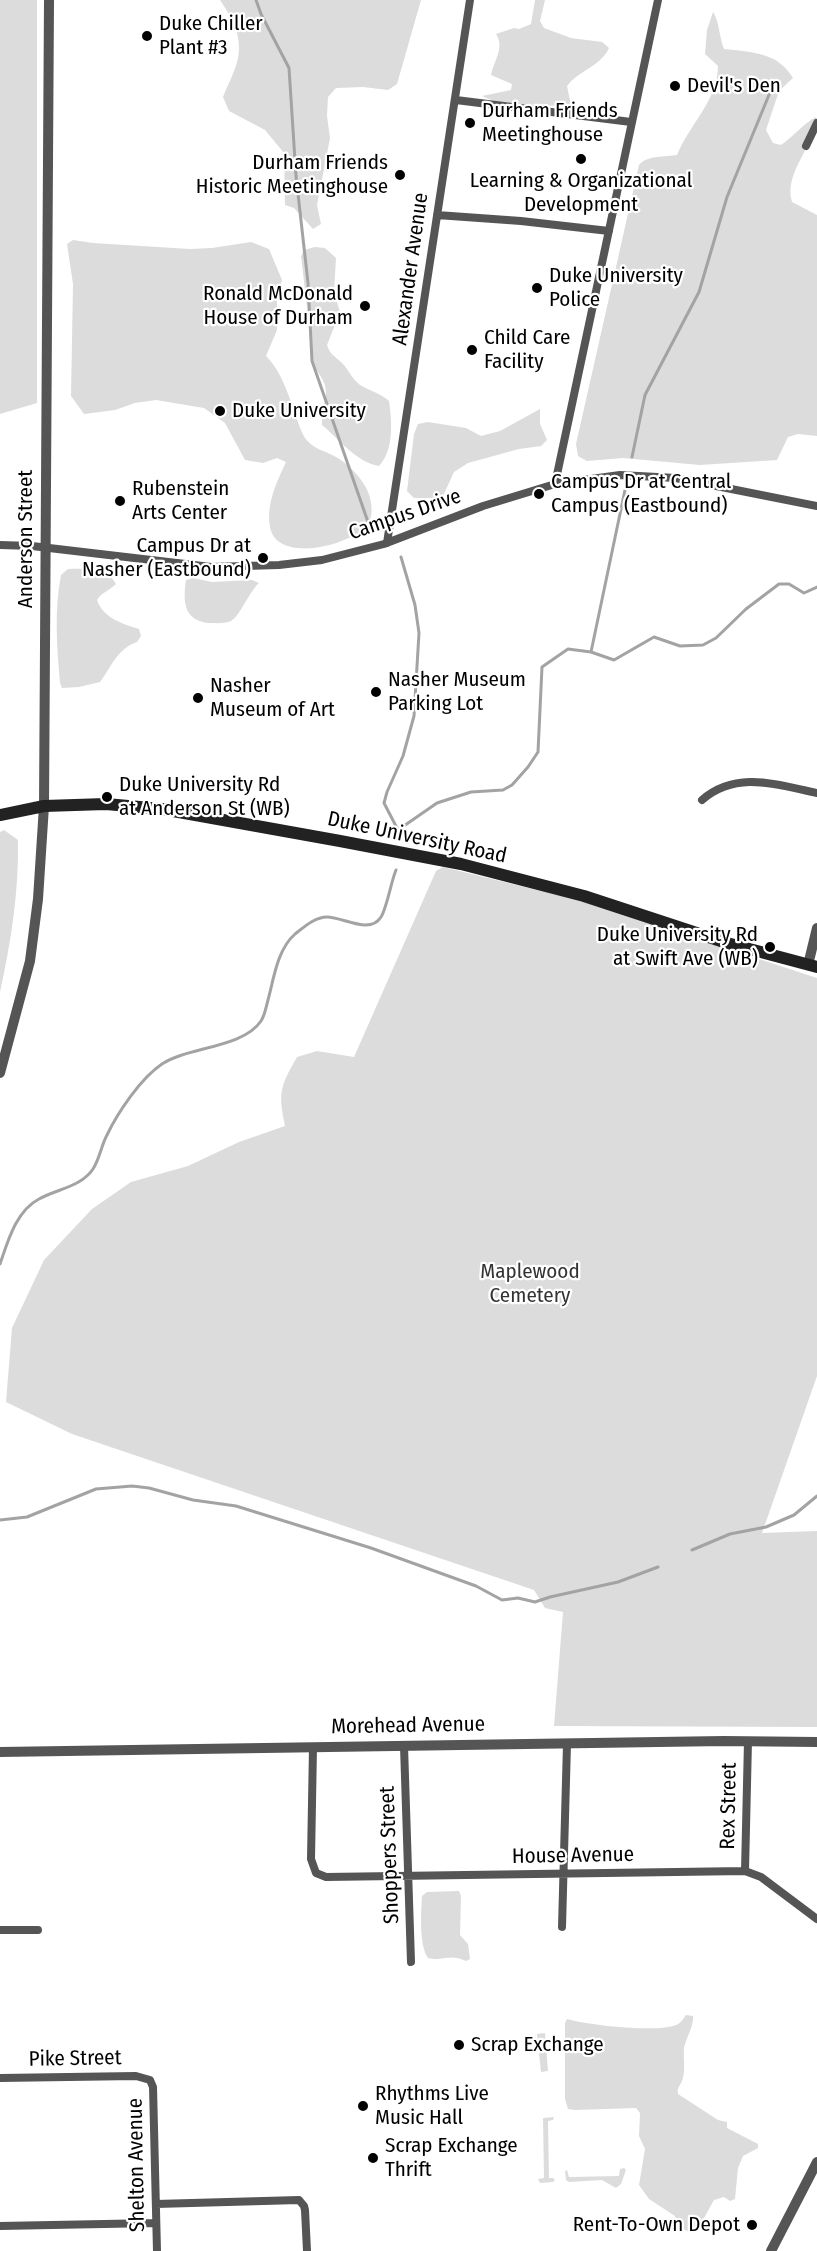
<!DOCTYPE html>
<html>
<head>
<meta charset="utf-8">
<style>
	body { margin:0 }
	canvas { display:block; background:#fff }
</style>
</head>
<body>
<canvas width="817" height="2251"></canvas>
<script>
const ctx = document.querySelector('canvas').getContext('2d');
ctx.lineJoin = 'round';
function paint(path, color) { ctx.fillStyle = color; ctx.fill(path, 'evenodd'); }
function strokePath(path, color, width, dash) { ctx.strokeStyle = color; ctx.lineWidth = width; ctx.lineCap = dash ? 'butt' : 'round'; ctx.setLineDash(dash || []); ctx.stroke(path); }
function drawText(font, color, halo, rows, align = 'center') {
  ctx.font = font + ' "Fira Sans Condensed",sans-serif'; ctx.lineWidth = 4.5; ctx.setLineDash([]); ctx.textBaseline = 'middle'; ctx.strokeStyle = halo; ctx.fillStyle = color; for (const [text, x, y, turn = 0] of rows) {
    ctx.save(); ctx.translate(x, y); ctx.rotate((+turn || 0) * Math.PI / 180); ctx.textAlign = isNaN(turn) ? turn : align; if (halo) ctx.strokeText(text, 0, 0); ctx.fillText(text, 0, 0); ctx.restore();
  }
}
paint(new Path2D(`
	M0,0H37V403L0,414Z
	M220,0H421L397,84L388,90L363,87L336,88L328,97L327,116L330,138L317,205L321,224L313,229L294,208L285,205L284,153L265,130L229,111L223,97C226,88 231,80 234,71C246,44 235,22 220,0Z
	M535,0H545L540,21L544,28L571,38L602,42L609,48C600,67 579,70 567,86L571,105C545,106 506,108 482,96L511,90L512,84L491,75C494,60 505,48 496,34L514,28L519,29L531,24Z
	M713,12C720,23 719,37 724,49C751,52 778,52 793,78L779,91L766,130L773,143L781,145C794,136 804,123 816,117C817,145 783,171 792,202L817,215V436L798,434L788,437L777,460L700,465L623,458L587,461L578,456L576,444L639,165C647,155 665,157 677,155C689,125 718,100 718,66L705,54L707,30Z
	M73,240L93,243L190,249L212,248L251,242L269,249L282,280L277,298V330L266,356C282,372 289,396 296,417C299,424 301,432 305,438C314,450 324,450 336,457C349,464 367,483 370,498C372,506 373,517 368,524C353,545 277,565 270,527C266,503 277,482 286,462L277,458L263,463L245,460L225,423L204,408L156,400L135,403L115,410L84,414L71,396L73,284L67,244Z
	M315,247L325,248L336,258L334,292L340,312L327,345C330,355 335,356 342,363C349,370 352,379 360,385C370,391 380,393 389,401C392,422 394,450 379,466C356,462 339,439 322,425C322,396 335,393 314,367L301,256L304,250Z
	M540,409V424L547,440L541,446L519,449L468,463L454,472L443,496L432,498H414L407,491L414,434L418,424L428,422L466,428L481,436L500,431Z
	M68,569C87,569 106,566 116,584C109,591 102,592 97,600C103,618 123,624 139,629L141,636L137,642C117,649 112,666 100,682L79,687L62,688L60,683C57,647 54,611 61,575Z
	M193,578L212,582L252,580L259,583C249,592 240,616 231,621C224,624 216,623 208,623C183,620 183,600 186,580Z
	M4,830L18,840C19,891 11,942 0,992V832Z
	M443,867L582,901L817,978V1376L762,1533L817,1531V1727L554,1726L563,1612L545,1608L534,1590L72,1434L6,1402L12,1328L44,1260L92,1209L131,1182L188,1166L239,1142L285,1126C278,1092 280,1087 297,1057L317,1051L354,1057L436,871Z
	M459,1891L461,1896L460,1935L468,1944L470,1959L466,1961C448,1953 444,1962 428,1958C419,1945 421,1913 422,1896L427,1892Z
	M686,2015L693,2016C694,2026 686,2038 684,2048C683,2059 686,2070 682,2081C680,2086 677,2087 678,2094L718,2120L727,2122V2128L758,2144V2148L743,2156L738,2168L735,2199L730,2201L724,2197L714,2200L699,2227L689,2232L678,2226L675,2216L649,2199L639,2185L645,2149L639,2136L640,2113L636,2108L575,2110L568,2109L565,2099V2023L567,2019C587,2025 657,2033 676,2025C681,2023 683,2019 686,2015Z
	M545,2033L548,2071L541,2072L537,2034Z
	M554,2117L553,2120L548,2121L549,2178H553L555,2180L553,2182L540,2183L538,2179L544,2178L543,2118Z
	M624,2168L626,2170L621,2184L616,2188L602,2180L569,2182L566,2180L565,2171L567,2170L569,2177L619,2176L620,2169Z`), '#dcdcdc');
strokePath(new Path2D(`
	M256,0L261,14L289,68L296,176L308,283L312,361L368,522
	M632,457L645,395L699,292L727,197L771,90
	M401,557L415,605L419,633L414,716L403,756L387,792L384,803L398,830L437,803L471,792L503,790L512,785L528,767L538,752L542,667L568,649L591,652L625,490
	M591,652L614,660L654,637L680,646L703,645L716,638L746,609L779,584H789L804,593L817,587
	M0,1264C8,1241 16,1211 39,1199C57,1189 81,1187 93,1169C100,1158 101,1146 107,1135C118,1112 141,1078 162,1064C187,1047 243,1048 261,1021C265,1015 266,1007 268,1000C274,978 277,950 295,934C304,927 315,917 327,917C343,917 370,935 381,917C387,907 391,882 396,870
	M0,1520L27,1517L96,1489L132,1486L149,1488L193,1500L236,1506L371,1548L476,1586L502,1600L518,1598L535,1602L550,1597L618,1582L658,1567
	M692,1550L730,1534L766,1527L794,1515L817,1496`), '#a3a3a3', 3);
strokePath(new Path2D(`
	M456,100L631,122
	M806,146L817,123
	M437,215L521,221L609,231
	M555,484L658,0
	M387,543L470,0
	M0,545L32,546L211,567L279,565L322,560L384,544L483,506L555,484L620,475L676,478L817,506
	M702,800C737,770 777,785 817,793
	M404,1746L411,1962
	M313,1747L311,1859L316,1873L326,1877L745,1871L761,1877L817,1919
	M745,1871L748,1741
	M562,1927L567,1744
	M0,1930H38
	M0,2078L136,2076L150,2080L153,2087L157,2251
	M156,2204L299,2200L304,2206L305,2210L307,2251
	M0,2226L156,2223`), '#555', 8);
strokePath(new Path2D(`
	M808,965L817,928
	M0,1073L30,961L38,899L44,806L49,0
	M0,1752L724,1741L817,1742
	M771,2251L817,2162`), '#555', 10);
strokePath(new Path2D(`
	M0,815L44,806L106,804L162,809L340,841L461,864L584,896L727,943L817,967`), '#222', 12);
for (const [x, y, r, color] of [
	[147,36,6,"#000"],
	[675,86,6,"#000"],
	[470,123,6,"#000"],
	[581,159,6,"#000"],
	[400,175,6,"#000"],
	[537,288,6,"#000"],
	[365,306,6,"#000"],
	[472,350,6,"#000"],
	[220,411,6,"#000"],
	[539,494,6,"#000"],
	[120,501,6,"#000"],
	[263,558,6,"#000"],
	[376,692,6,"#000"],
	[198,698,6,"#000"],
	[107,797,6,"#000"],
	[770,947,6,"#000"],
	[459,2045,6,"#000"],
	[363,2106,6,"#000"],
	[373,2158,6,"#000"],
	[752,2225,6,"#000"]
]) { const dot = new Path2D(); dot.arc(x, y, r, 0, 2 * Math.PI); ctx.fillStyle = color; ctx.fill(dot); strokePath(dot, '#fff', 2); }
drawText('21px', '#000', '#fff', [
	["Duke Chiller",159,24],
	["Plant #3",159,48],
	["Devil's Den",687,86],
	["Durham Friends",482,111],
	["Meetinghouse",482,135],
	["Durham Friends",388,163,"right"],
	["Historic Meetinghouse",388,187,"right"],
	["Learning & Organizational",581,181,"center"],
	["Development",581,205,"center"],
	["Duke University",549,276],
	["Police",549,300],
	["Ronald McDonald",353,294,"right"],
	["House of Durham",353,318,"right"],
	["Child Care",484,338],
	["Facility",484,362],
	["Duke University",232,411],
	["Campus Dr at Central",551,482],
	["Campus (Eastbound)",551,506],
	["Rubenstein",132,489],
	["Arts Center",132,513],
	["Campus Dr at",251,546,"right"],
	["Nasher (Eastbound)",251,570,"right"],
	["Nasher Museum",388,680],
	["Parking Lot",388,704],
	["Nasher",210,686],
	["Museum of Art",210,710],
	["Duke University Rd",119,785],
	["at Anderson St (WB)",119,809],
	["Duke University Rd",758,935,"right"],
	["at Swift Ave (WB)",758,959,"right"],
	["Scrap Exchange",471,2045],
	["Rhythms Live",375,2094],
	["Music Hall",375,2118],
	["Scrap Exchange",385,2146],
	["Thrift",385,2170],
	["Rent-To-Own Depot",740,2225,"right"]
], 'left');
drawText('21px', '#000', '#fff', [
	["Alexander Avenue",411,269,-82],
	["Campus Drive",405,515,-19],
	["Anderson Street",26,539,-90],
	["Duke University Road",417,838,12],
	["Morehead Avenue",408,1726,-1],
	["Rex Street",729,1806,-89],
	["Shoppers Street",390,1855,-92],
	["House Avenue",573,1856,-1],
	["Pike Street",75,2059,-1],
	["Shelton Avenue",137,2165,-91]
]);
drawText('21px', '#333', '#fff', [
	["Maplewood",530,1272],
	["Cemetery",530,1296]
]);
</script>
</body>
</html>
